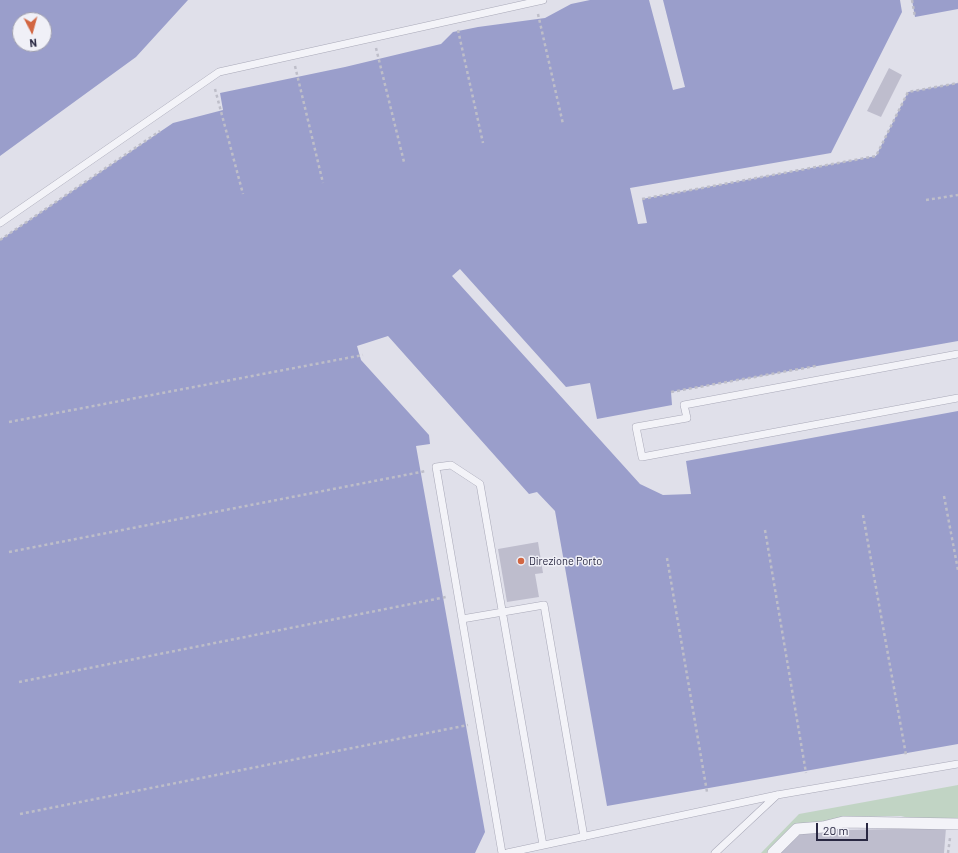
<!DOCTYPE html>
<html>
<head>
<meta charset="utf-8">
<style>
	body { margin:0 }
	#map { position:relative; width:958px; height:853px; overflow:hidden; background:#e0e0ea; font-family:Barlow,sans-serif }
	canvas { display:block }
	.north { position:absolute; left:12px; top:12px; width:40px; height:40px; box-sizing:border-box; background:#f0f0f7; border:1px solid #a0a0af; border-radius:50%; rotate:174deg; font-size:11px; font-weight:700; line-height:16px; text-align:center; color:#292842 }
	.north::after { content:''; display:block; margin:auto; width:14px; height:18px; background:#d26642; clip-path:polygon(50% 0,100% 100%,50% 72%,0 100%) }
	.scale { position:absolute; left:816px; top:823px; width:52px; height:18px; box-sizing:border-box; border:2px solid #292842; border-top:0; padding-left:5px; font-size:12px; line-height:14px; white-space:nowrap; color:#292842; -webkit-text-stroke:3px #f0f0f7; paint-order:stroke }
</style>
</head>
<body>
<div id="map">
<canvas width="958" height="853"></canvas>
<div class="north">N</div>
<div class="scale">20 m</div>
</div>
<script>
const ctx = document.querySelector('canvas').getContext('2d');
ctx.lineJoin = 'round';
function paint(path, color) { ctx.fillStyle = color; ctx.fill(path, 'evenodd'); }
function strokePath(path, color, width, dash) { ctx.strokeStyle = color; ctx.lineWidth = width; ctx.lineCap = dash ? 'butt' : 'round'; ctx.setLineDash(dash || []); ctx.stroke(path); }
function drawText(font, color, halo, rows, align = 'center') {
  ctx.font = font + ' Barlow,sans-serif'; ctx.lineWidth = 3; ctx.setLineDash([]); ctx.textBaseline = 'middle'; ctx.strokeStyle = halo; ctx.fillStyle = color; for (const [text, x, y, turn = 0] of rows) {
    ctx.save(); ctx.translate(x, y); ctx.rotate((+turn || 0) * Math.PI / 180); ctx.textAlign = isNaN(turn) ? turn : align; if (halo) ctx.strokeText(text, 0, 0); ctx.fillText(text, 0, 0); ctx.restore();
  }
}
paint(new Path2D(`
	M958,785V819L909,818L901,816L845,817L822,824L795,825L767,853H761L799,814Z`), '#c1d4c4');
paint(new Path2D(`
	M0,0H188L136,57L0,156ZM20,20H44V44H20Z
	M590,0H649L673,90L685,87L663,0H900L902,12L831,153L630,188L638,224L647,223L642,199L876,156L908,92L958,83V341L671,392L672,405L597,419L590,383L566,387L460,269L452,276L640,484L663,495L691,494L686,461L958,411V744L607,806L555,511L537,492L529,494L388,336L357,346L361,360L429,435L430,444L416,446L485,832L475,853H0V240L173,123L223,110L220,93L345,67L441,44L453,32L478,27L545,18L571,4Z
	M912,0H958V9L915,17Z`), '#9a9ecb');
paint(new Path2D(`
	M889,68L902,75L881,117L867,111Z
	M538,542L543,573L535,574L539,597L507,602L498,549Z
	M843,827V830L946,828L944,853H779L799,834Z`), '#bebdcd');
const service = new Path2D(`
	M0,223L219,72L543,0
	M958,354L684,405L687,418L636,427L642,457L958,398
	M462,619L544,605L584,837
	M502,853L436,467L451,465L480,484L543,845
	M507,853L777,795L958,764
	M715,853L777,795`);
const pedestrian = new Path2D(`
	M773,853L797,829L823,827L843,822L958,824`);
strokePath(service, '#a9a9b8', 8);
strokePath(pedestrian, '#a9a9b8', 12);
strokePath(new Path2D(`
	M912,0L915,17
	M538,14L563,124
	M458,30L483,143
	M376,48L404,162
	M295,66L323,183
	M215,89L243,194
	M642,199L876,156L908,92L958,83
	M926,200L958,195
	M0,240L160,131
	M671,392L816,366
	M9,422L363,355
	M944,496L958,570
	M863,515L906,755
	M765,530L806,773
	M9,552L426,471
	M667,558L707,792
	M19,682L446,597
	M20,814L468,725
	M948,853L950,838`), '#bebec9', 2.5, [3, 3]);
strokePath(service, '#f3f3f8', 7);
strokePath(pedestrian, '#f3f3f8', 11);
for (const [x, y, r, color] of [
	[521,561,4,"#d26642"]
]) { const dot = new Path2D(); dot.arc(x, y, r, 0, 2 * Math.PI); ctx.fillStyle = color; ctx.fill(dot); strokePath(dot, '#f0f0f7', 1.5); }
drawText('11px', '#292842', '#f0f0f7', [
	["Direzione Porto",529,561]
], 'left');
</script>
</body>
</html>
